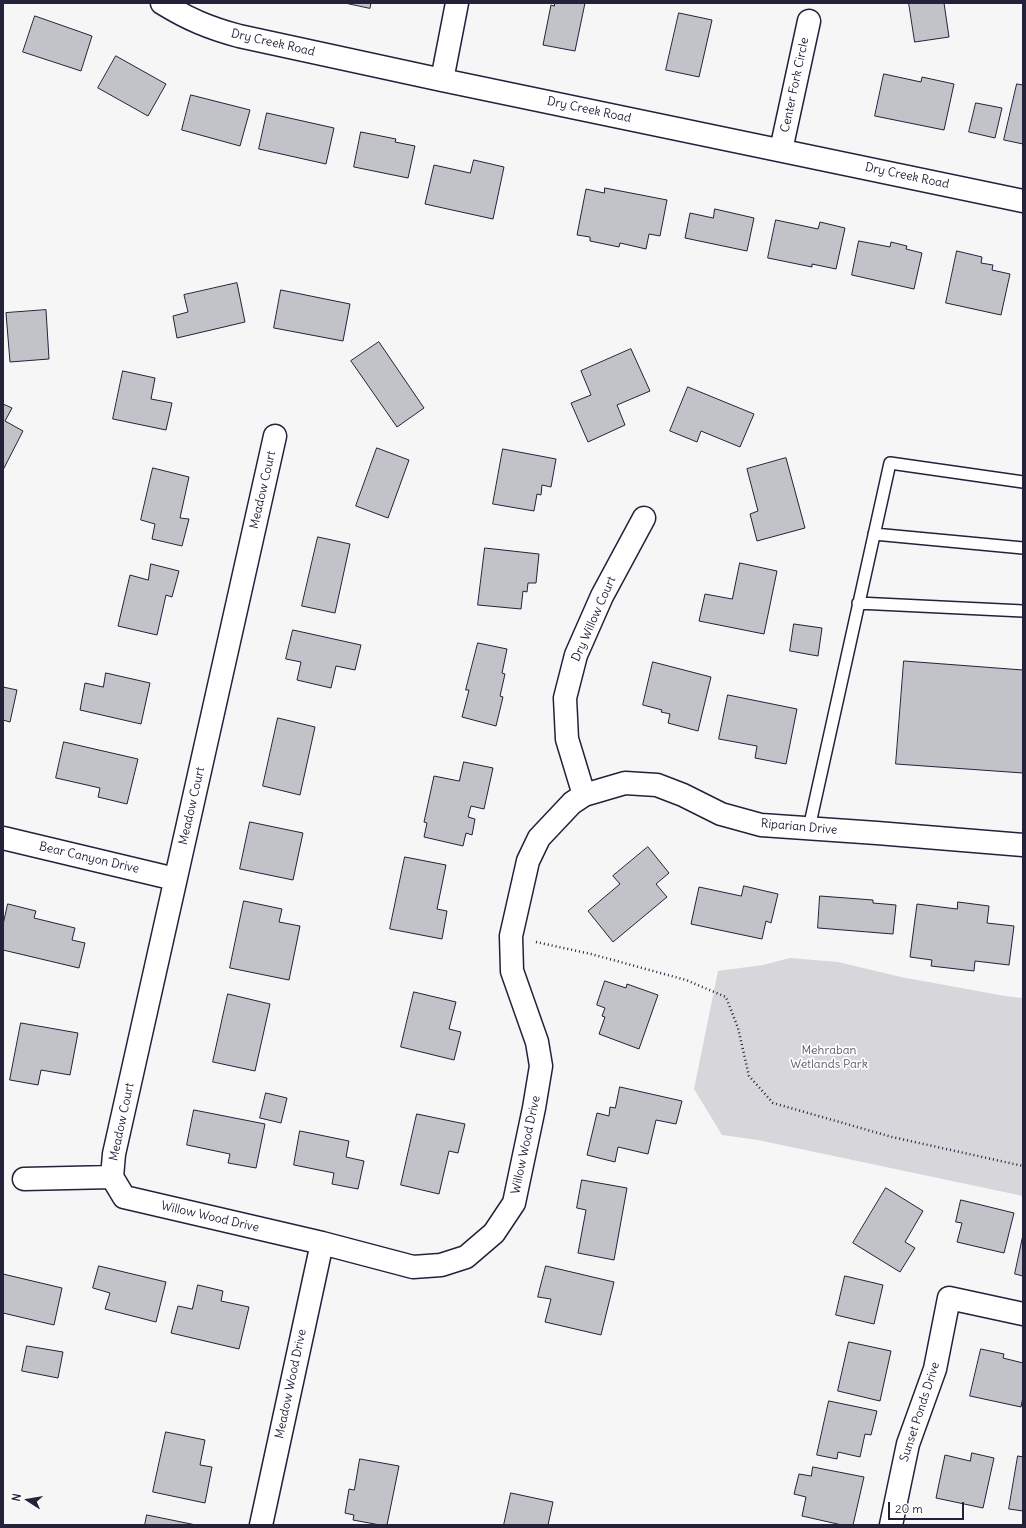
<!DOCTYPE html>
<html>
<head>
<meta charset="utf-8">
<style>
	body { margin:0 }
	#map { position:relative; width:1026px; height:1528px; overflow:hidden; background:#f6f6f7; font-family:Delius,sans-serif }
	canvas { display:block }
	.frame { position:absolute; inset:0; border:4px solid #22223b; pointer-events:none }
	.north { position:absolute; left:8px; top:1480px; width:40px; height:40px; -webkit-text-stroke:3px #fff; paint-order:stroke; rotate:282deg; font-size:11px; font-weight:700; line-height:16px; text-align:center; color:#22223b }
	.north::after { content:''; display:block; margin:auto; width:14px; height:18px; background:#22223b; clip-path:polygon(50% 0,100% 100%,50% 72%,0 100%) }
	.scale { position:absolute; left:888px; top:1502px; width:76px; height:18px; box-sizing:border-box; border:2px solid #22223b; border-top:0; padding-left:5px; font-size:12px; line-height:14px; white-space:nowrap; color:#22223b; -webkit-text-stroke:3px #fff; paint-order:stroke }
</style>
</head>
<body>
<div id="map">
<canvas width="1026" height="1528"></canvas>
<div class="frame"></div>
<div class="north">N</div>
<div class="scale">20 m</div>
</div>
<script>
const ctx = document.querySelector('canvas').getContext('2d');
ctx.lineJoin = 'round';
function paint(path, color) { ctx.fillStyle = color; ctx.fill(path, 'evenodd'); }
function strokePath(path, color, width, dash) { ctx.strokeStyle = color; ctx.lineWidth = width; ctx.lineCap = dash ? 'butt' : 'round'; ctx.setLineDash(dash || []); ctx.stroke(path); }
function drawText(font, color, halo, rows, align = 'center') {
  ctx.font = font + ' Delius,sans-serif'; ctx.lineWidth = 3.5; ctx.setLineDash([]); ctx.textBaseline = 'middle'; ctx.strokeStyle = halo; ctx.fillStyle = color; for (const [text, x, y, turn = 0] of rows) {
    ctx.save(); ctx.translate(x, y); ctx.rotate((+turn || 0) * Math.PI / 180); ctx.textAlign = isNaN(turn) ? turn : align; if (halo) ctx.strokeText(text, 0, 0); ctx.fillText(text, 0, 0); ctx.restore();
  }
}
paint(new Path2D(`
	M790,958L838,962L901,977L1005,996L1023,998V1196L758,1140L722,1135L694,1089L718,971L763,965Z`), '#d7d7db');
const building = new Path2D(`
	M345,3H371L370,8Z
	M555,3H585L575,51L543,45L551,5L554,6Z
	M909,3H944L949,37L915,42Z
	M679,13L712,20L699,77L666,70Z
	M35,16L92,36L81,71L23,52Z
	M116,56L166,84L148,116L98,88Z
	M884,74L921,82L922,77L954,84L944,130L875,116Z
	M1017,84L1023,85V144L1004,140Z
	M191,95L250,110L240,146L182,130Z
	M976,103L1002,108L995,138L969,132Z
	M267,113L334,128L326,164L259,149Z
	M361,132L396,139L395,142L415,146L408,178L354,167Z
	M474,160L504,167L493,219L425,204L434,165L470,173Z
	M605,188L667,200L660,236L649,234L646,249L620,243L619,247L590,241V237L577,235L586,189L604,193Z
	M715,209L754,218L747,251L685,238L690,213L713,218Z
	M776,220L818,229L820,222L845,228L836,269L812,264V267L768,258Z
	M859,241L890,247L891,242L907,246L906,249L922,253L914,289L852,275Z
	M957,251L982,257L981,263L993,265L992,270L1010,274L1001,315L946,303Z
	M237,283L245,322L177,338L173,316L188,312L184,295Z
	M281,290L350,304L343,341L274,328Z
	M46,310L49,359L10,362L6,313Z
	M379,342L424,408L397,427L351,361Z
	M631,349L650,391L617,405L625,425L588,442L571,403L591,395L581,371Z
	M123,371L155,378L151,399L172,403L166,430L113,419Z
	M688,387L754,414L740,447L701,431L697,442L670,431Z
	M3,404L12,408L5,421L23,431L3,470Z
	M377,448L409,460L388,518L356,506Z
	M503,449L556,459L551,487L542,485L541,495L537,494L534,511L493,504Z
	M786,458L805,528L757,541L750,514L758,511L747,469Z
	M153,468L189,477L180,518L189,519L182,546L152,539L155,524L141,520Z
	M318,537L350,544L335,613L302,606Z
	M485,548L539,554L536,583H528L527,592L523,591L521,609L478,605Z
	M740,563L777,571L764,634L699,621L705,594L732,599Z
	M151,564L179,571L172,597L166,595L157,635L118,626L130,575L148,580Z
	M794,624L822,628L818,656L790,651Z
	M293,630L361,645L355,670L336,666L331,688L297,680L301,662L286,659Z
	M478,643L507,649L502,673L505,674L500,696L503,697L496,726L462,717L469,690H466Z
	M904,661L1023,670V773L896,764Z
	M653,662L711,677L698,731L668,723L670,714L661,712L662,710L643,705Z
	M106,673L150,683L141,724L80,710L85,683L103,687Z
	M3,687L17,690L10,722L3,720Z
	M728,695L797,709L786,764L755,758L757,746L719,739Z
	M278,718L315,727L300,795L263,786Z
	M64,742L138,759L127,804L98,797L100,788L56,778Z
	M464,762L493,768L484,809L471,806L468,817L475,819L472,835L466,833L463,846L424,837L427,823L424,822L434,776L459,781Z
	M250,822L303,833L293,880L240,869Z
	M648,847L669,873L656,884L667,897L613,942L588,911L620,884L613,876Z
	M405,857L446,865L437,909L447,911L442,939L390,929Z
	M744,886L778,894L771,923L766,921L762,939L691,924L699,887L741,896Z
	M820,896L873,900V903L896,905L893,934L818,928Z
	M244,901L282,909L279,922L300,926L289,980L230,968Z
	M958,902L989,906L987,923L1014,926L1009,965L975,961L974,971L931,966L932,960L910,957L917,904L957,909Z
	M8,904L36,911L34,918L75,928L72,940L85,943L79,968L3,950V925Z
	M605,981L626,988L627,984L658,995L639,1049L599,1034L605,1017L602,1016L605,1008L597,1005Z
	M414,992L456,1002L449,1029L461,1032L454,1060L401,1047Z
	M228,994L270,1004L255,1071L213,1062Z
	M21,1023L78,1033L70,1075L41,1070L38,1085L10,1080Z
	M620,1087L682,1101L676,1124L656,1120L648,1154L618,1147L615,1162L587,1155L597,1113L609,1116L610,1107L615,1108Z
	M266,1093L287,1098L281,1123L260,1118Z
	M194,1110L265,1124L256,1168L228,1163L230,1154L187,1145Z
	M417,1114L465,1124L458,1153L449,1151L439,1194L401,1185Z
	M300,1131L349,1141L346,1157L364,1161L358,1189L332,1184L334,1173L294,1165Z
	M582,1180L627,1188L614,1260L578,1253L586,1210L577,1208Z
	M886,1188L923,1211L905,1242L915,1248L900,1272L853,1243Z
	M961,1200L1014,1213L1004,1253L957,1242L962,1223L956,1222Z
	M1023,1235V1276L1015,1274Z
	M99,1266L166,1282L156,1322L105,1309L110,1293L93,1288Z
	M546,1266L614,1282L601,1335L545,1322L551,1299L538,1297Z
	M3,1274L62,1288L54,1325L3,1313Z
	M845,1276L883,1285L874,1324L836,1315Z
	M198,1285L223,1291L221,1301L249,1307L239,1349L171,1333L178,1306L192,1309Z
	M849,1342L891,1351L880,1401L838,1391Z
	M27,1346L63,1352L58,1378L22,1371Z
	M981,1349L1004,1354L1003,1358L1023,1363V1397L1021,1407L970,1396Z
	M829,1401L877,1411L871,1435L865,1434L860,1457L838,1452L837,1459L817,1455Z
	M166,1432L205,1440L200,1465L212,1467L205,1503L153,1492Z
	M972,1453L994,1458L983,1508L936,1498L945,1455L970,1461Z
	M1018,1456L1023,1457V1511L1009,1509Z
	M360,1459L399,1466L387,1525H380L353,1520L354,1515L345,1513L349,1489L354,1490Z
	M813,1467L864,1477L853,1525H842L802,1516L806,1497L794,1494L799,1474L811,1476Z
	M511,1493L553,1502L548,1525H504Z
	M147,1515L196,1525H145Z`);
paint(building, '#c2c2c9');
strokePath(building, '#22223b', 1);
const service = new Path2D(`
	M874,534L1023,548
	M858,603L1023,611
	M809,828L890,463L1023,482`);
const minor = new Path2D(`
	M162,3C188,19 209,28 239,36L442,80L1023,201
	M442,80L457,3
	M781,150L809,21
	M584,795L567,739L565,698L576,655L602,596L644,518
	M3,838L175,879
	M112,1177L114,1154L275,436
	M24,1179L112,1177L124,1197L322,1243L413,1267L441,1265L466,1257L494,1233L514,1203L534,1108L541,1066L537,1042L512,971L511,936L528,861L539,838L572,803L584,795L625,783L657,785L683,795L721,814L761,825L877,833L1023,845
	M261,1525L322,1243
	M891,1525L908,1444L935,1369L949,1298L1023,1314`);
strokePath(service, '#22223b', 14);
strokePath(minor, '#22223b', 25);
strokePath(new Path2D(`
	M536,942L591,954L686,980L726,997L738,1028L749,1076L773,1103L892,1137L1023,1166`), '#22223b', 2.5, [1, 3]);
strokePath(service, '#fff', 11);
strokePath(minor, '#fff', 22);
drawText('12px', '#22223b', '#fff', [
	["Dry Creek Road",273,43,13],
	["Center Fork Circle",795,85,-78],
	["Dry Creek Road",589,110,12],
	["Dry Creek Road",907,176,12],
	["Meadow Court",263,490,-77],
	["Dry Willow Court",594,619,-66],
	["Meadow Court",192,806,-77],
	["Riparian Drive",799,827,5],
	["Bear Canyon Drive",89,858,13],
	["Meadow Court",122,1122,-78],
	["Willow Wood Drive",526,1145,-78],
	["Willow Wood Drive",210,1217,13],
	["Meadow Wood Drive",291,1384,-78],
	["Sunset Ponds Drive",920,1412,-72]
]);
drawText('12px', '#58586b', '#fff', [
	["Mehraban",829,1051],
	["Wetlands Park",829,1065]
]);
</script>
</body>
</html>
